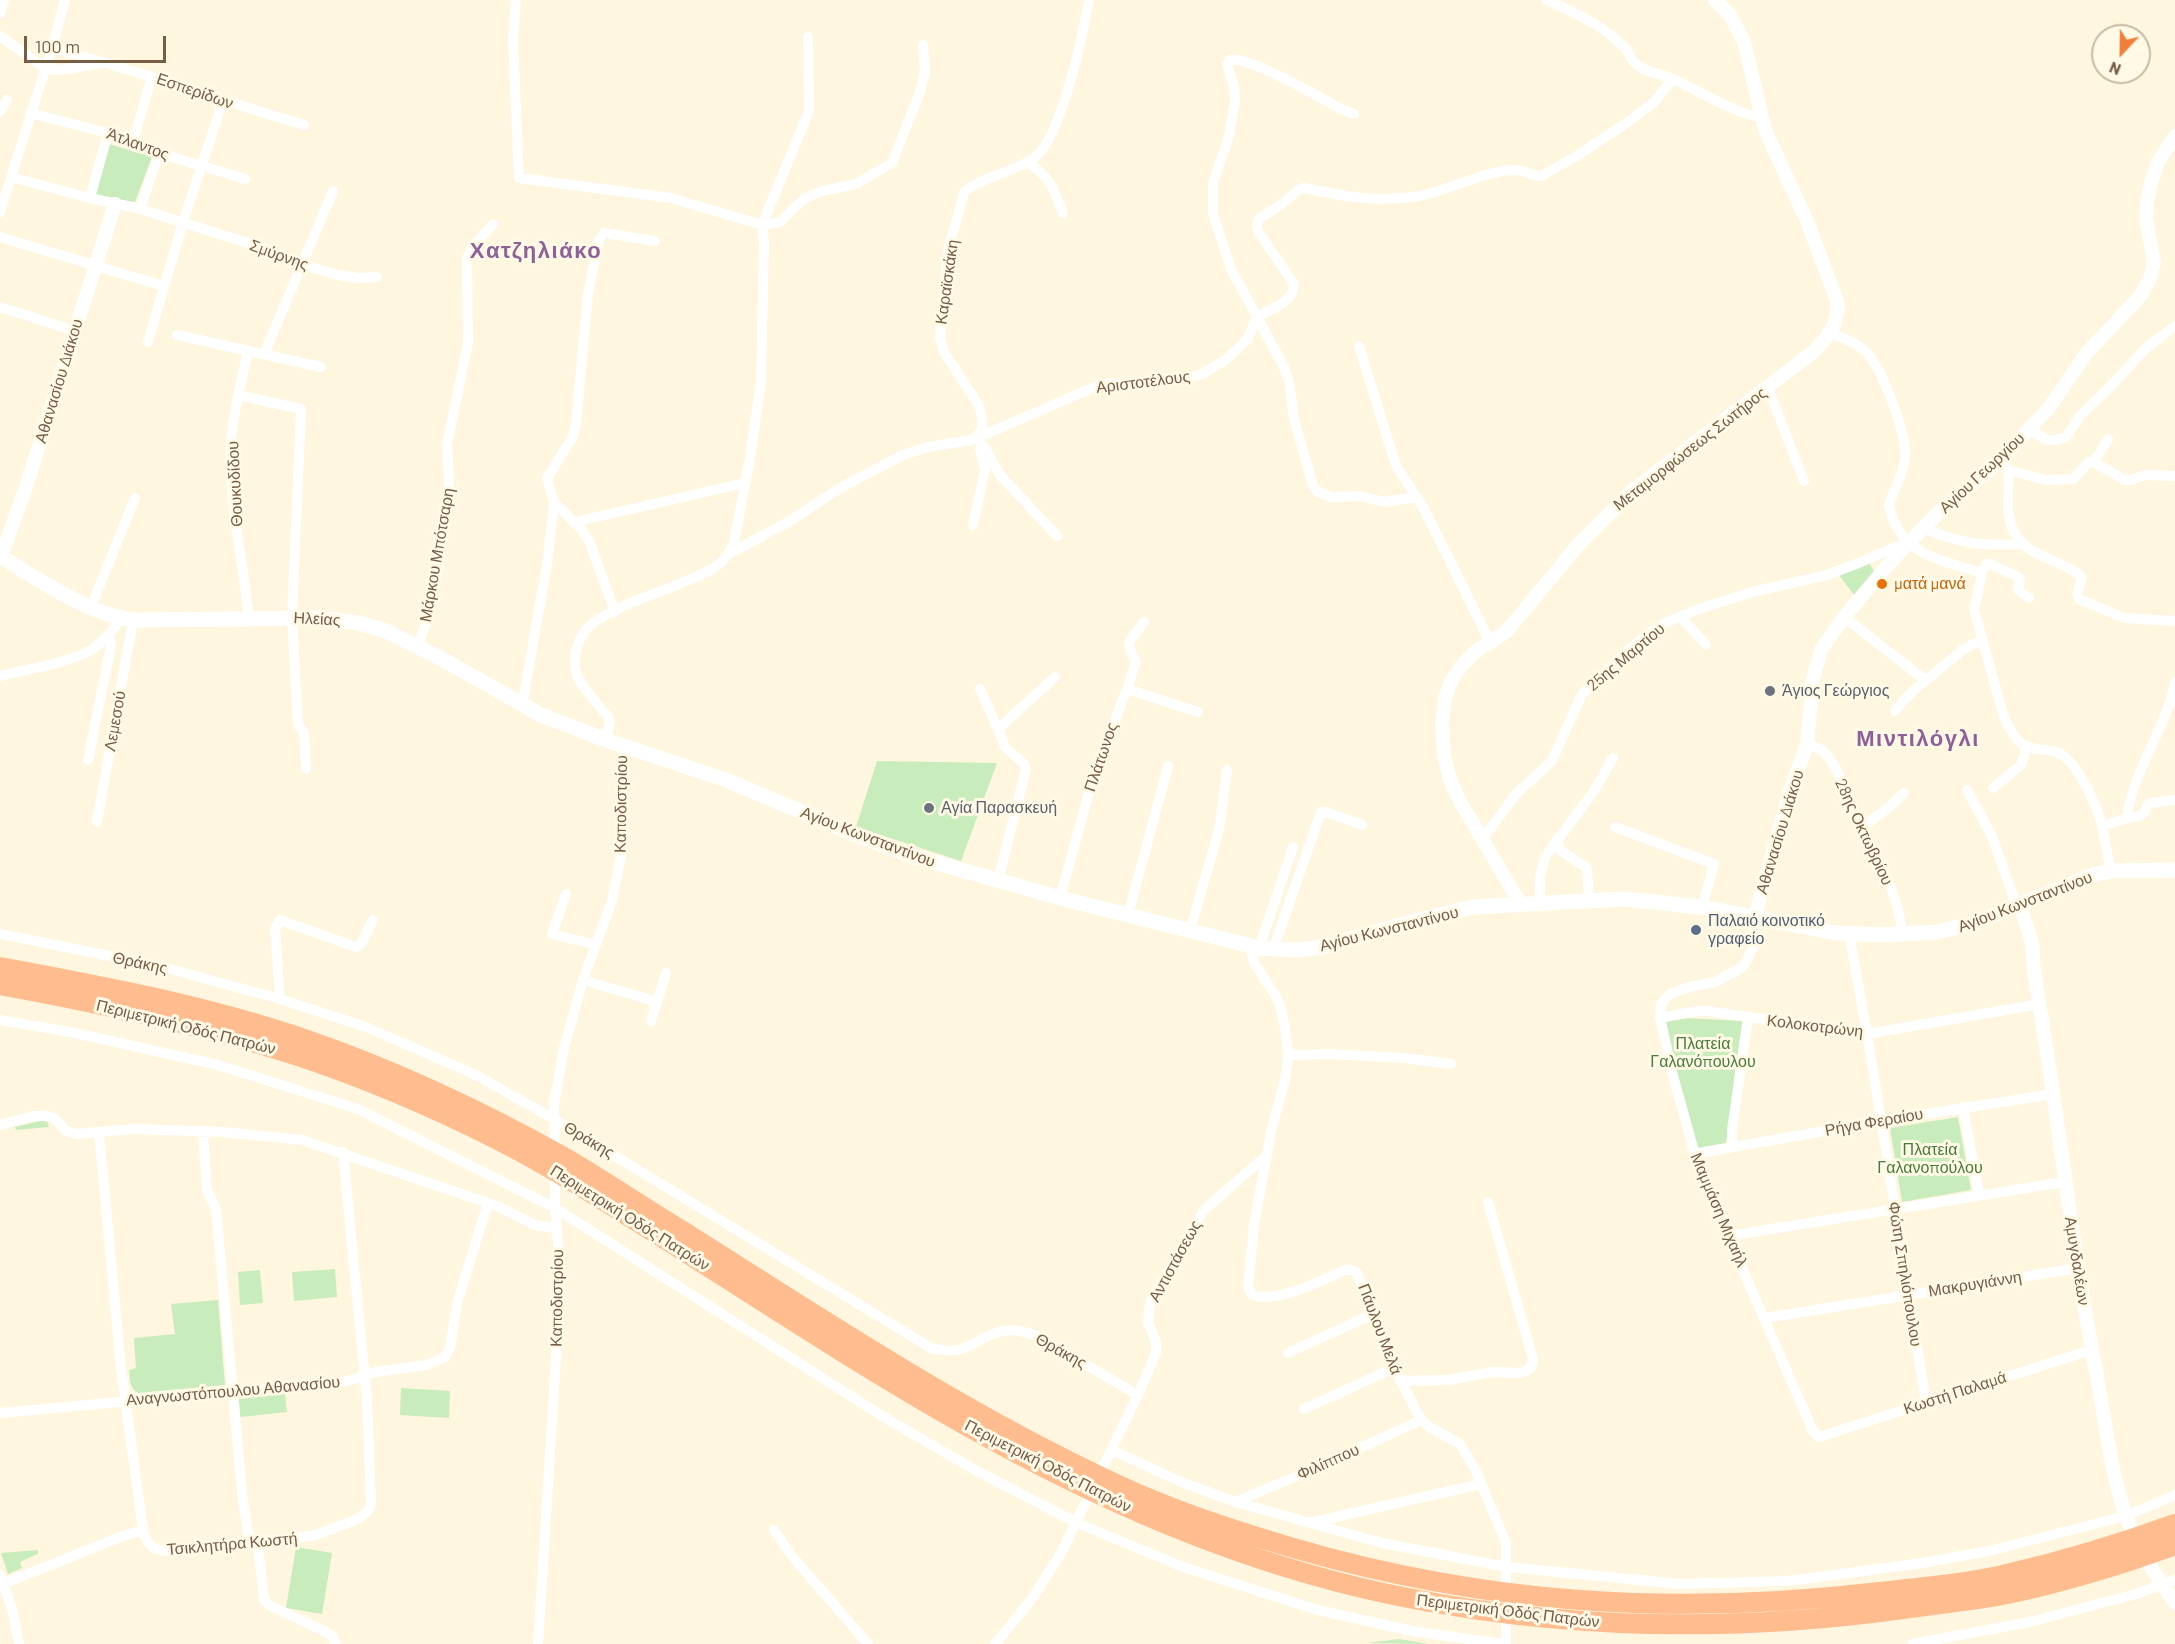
<!DOCTYPE html>
<html>
<head>
<meta charset="utf-8">
<style>
	body { margin:0 }
	#map { position:relative; width:2175px; height:1644px; overflow:hidden; background:#fef6de; font-family:Barlow,sans-serif }
	canvas { display:block }
	.north { position:absolute; left:2091px; top:24px; width:60px; height:60px; box-sizing:border-box; background:#fff9e6; border:2px solid #c8bba5; border-radius:50%; rotate:202deg; font-size:16px; font-weight:700; line-height:24px; text-align:center; color:#765d44 }
	.north::after { content:''; display:block; margin:auto; width:21px; height:27px; background:#f47d37; clip-path:polygon(50% 0,100% 100%,50% 72%,0 100%) }
	.scale { position:absolute; left:24px; top:36px; width:142px; height:27px; box-sizing:border-box; border:3px solid #765d44; border-top:0; padding-left:8px; font-size:18px; line-height:21px; white-space:nowrap; color:#765d44; -webkit-text-stroke:4px #fff9e6; paint-order:stroke }
</style>
</head>
<body>
<div id="map">
<canvas width="2175" height="1644"></canvas>
<div class="north">N</div>
<div class="scale">100 m</div>
</div>
<script>
const ctx = document.querySelector('canvas').getContext('2d');
ctx.lineJoin = 'round';
function paint(path, color) { ctx.fillStyle = color; ctx.fill(path, 'evenodd'); }
function strokePath(path, color, width, dash) { ctx.strokeStyle = color; ctx.lineWidth = width; ctx.lineCap = dash ? 'butt' : 'round'; ctx.setLineDash(dash || []); ctx.stroke(path); }
function drawText(font, color, halo, rows, align = 'center') {
  ctx.font = font + ' Barlow,sans-serif'; ctx.lineWidth = 6; ctx.setLineDash([]); ctx.textBaseline = 'middle'; ctx.strokeStyle = halo; ctx.fillStyle = color; for (const [text, x, y, turn = 0] of rows) {
    ctx.save(); ctx.translate(x, y); ctx.rotate((+turn || 0) * Math.PI / 180); ctx.textAlign = isNaN(turn) ? turn : align; if (halo) ctx.strokeText(text, 0, 0); ctx.fillText(text, 0, 0); ctx.restore();
  }
}
paint(new Path2D(`
	M109,144L152,157L135,202L93,195Z
	M1868,561L1875,573L1855,596L1838,574Z
	M877,761L997,763L961,861L856,827Z
	M1662,1017L1743,1021L1726,1143L1697,1148Z
	M1958,1117L1971,1190L1902,1202L1890,1128Z
	M45,1120L47,1121L49,1127L16,1130L15,1127Z
	M335,1269L337,1297L294,1301L292,1272Z
	M260,1270L263,1303L240,1305L238,1272Z
	M218,1300L225,1385L138,1393C129,1388 130,1378 129,1370L136,1368L134,1338L175,1334L171,1304Z
	M401,1388L450,1391L449,1418L400,1415Z
	M285,1394L287,1412L240,1417L239,1399Z
	M296,1547L332,1553L322,1614L286,1608Z
	M38,1550V1554L20,1562L22,1568L8,1574L1,1553Z
	M1400,1639L1428,1644L1367,1643Z`), '#c9ecbc');
strokePath(new Path2D(`
	M516,0L513,40L519,178L671,198L762,225L780,222L805,198L822,191L856,184L892,163L920,92L925,71L923,45
	M1547,0C1575,13 1603,25 1625,48C1629,52 1630,59 1635,63C1644,72 1661,74 1673,79C1698,90 1735,114 1761,117
	M0,13L4,0
	M0,36L45,68L60,70L103,63
	M52,48C137,70 220,100 304,125
	M0,111L7,100
	M30,113L108,133L162,154L245,179
	M1354,114L1341,109C1321,98 1250,56 1230,60L1227,65L1234,86L1235,101L1229,136L1213,183V214L1231,269L1283,365L1289,381L1294,419L1313,486L1318,492L1332,497L1360,496L1384,502L1417,497
	M133,141L152,76
	M1027,162C1049,176 1054,189 1063,213
	M11,177L90,198L140,209L267,249L307,266L337,275L360,278L377,277
	M90,198L108,133
	M140,209L159,153
	M0,212L52,48L65,0
	M0,237L163,286
	M0,307L75,331
	M1257,317C1271,309 1294,302 1294,284L1258,231L1257,225L1259,219L1282,204L1298,190L1304,188C1344,196 1371,202 1413,197C1446,193 1480,171 1515,170C1524,170 1532,176 1541,176L1575,157L1628,122L1654,102L1673,79
	M1830,333C1843,338 1857,343 1867,353C1883,371 1907,434 1905,457C1904,475 1893,489 1889,506C1899,555 1941,560 1982,573L1986,564H1990L2020,578L2018,590L2029,598
	M177,335L321,367
	M148,342L183,222L223,101
	M1359,346L1396,466L1423,507L1490,642
	M248,351C242,380 233,411 231,441C228,500 243,559 249,618
	M264,354L333,191
	M1768,388L1804,481
	M238,395L301,409L292,618L298,724L304,733L306,769
	M2029,429L2047,440H2057L2066,437L2080,416L2112,385L2145,349L2175,326
	M977,438L1101,384L1165,381L1189,378L1202,374L1225,360L1247,340L1257,317
	M977,438L985,448L1000,475L1057,536
	M2000,461L2008,470C2010,485 2006,501 2009,517C2017,559 2056,555 2082,577L2077,594L2079,599L2124,618L2175,621
	M2094,462L2124,480H2131L2144,475L2175,476
	M2008,470L2046,480L2073,479L2089,462H2094L2108,439
	M554,502L581,529L590,543L615,612
	M574,522L745,483
	M973,525L985,470L980,450
	M1924,528C1958,544 1985,546 2022,544
	M729,554L790,521L840,488L903,455L928,447L971,440C986,434 983,419 979,406L944,352L940,336L948,250L964,193L968,189C988,175 1014,172 1034,158C1061,139 1083,34 1089,0
	M1982,573L1974,610L2004,717C2008,726 2013,737 2022,744C2034,753 2052,746 2065,757C2080,770 2098,807 2102,826C2106,841 2106,856 2112,871
	M91,607L135,498
	M1680,616L1706,645
	M1844,617L1925,680
	M418,646L428,618L438,570L449,484L447,444L468,343L467,258L473,246L493,224
	M0,676C28,669 66,664 91,650C104,642 112,631 120,619
	M980,689L998,729
	M1127,689L1136,662L1130,650L1129,642L1144,622
	M522,706L547,564L554,502L547,478L573,437L576,424L588,294L599,240L604,233L655,241
	M1895,711C1911,690 1924,683 1943,666C1956,656 1965,645 1982,641
	M606,740L610,722L608,717C599,705 587,693 580,681C569,663 577,635 593,623C628,599 673,590 710,570C721,565 729,554 734,543L750,458L761,381L764,242L762,225L809,111L808,37
	M1807,745C1812,746 1820,748 1824,752C1840,767 1850,807 1860,827C1877,865 1898,888 1902,933
	M88,760L111,645L109,635
	M1993,788L2021,765L2027,746
	M1967,790L1992,836L2017,907
	M2127,818L2139,816L2144,813L2147,806L2150,803L2175,800
	M97,822L133,620
	M2102,826L2127,818C2133,769 2166,730 2175,682
	M1615,827L1714,864L1702,907
	M1860,829L1888,808L1904,793
	M1482,840L1516,794L1552,761L1582,694L1625,653L1652,631L1665,623L1696,610L1752,592L1827,575L1861,562L1902,544H1908
	M1556,840L1561,851L1587,868L1589,900
	M998,881L1026,769L1024,764L1005,747L998,729L1055,677
	M566,894L552,934L596,945
	M1060,898L1094,774L1127,689L1198,712
	M1540,902V877L1545,857L1594,791L1613,758
	M1128,915L1168,766
	M1755,916L1754,946L1743,967L1715,982L1689,987L1670,994L1661,1004L1660,1017L1672,1072L1699,1169L1813,1431L1819,1437L2091,1350
	M1190,931L1219,829L1227,770
	M0,934L159,966L280,999L366,1027L476,1075L554,1119L931,1348C967,1357 969,1341 999,1332C1012,1328 1025,1332 1037,1336L1138,1395
	M1849,934C1879,1089 1899,1246 1926,1401
	M1250,946L1254,963L1275,995L1280,1005L1285,1027L1288,1055L1285,1080L1272,1127L1254,1225L1248,1288L1253,1295C1276,1304 1323,1280 1345,1270H1351L1357,1273L1394,1368L1421,1420L1431,1428L1460,1444L1475,1469L1506,1543V1596
	M1259,948L1293,847
	M1273,950L1321,812H1326L1362,825
	M583,980L657,1002
	M280,999L275,928L280,920L356,947L361,944L373,920
	M1660,1017C1676,1017 1690,1010 1707,1011L1867,1034L2040,1004
	M0,1020L75,1033L218,1065L358,1109L555,1208L887,1419L977,1471L1077,1523L1183,1567L1318,1610L1417,1632L1505,1644
	M651,1021L666,973
	M1288,1055L1330,1054L1404,1058L1451,1064
	M1963,1107L1979,1195
	M0,1125L34,1116H45L54,1118L66,1131L77,1134L133,1129L224,1132L302,1140L497,1206L535,1225L556,1228
	M203,1132L207,1190L216,1209L243,1502L248,1532L258,1546L264,1600L271,1606L324,1631L332,1636L336,1644
	M99,1133L121,1368L143,1530
	M1733,1147L1732,1130L1748,1017
	M1694,1154L1881,1121L2054,1094
	M555,1155L554,1104L564,1048L583,980L612,901L622,849L624,824L622,745
	M1728,1236L2064,1182
	M1765,1318L2078,1268
	M1288,1353L1373,1314
	M1400,1381L1449,1380L1492,1372L1521,1373L1531,1368L1533,1359L1488,1202
	M1304,1409L1394,1368
	M0,1413L347,1381L376,1372L426,1365L445,1357L450,1348L457,1303L488,1203
	M1112,1450L1179,1481L1235,1502L1382,1543L1507,1567L1680,1584L1789,1581L1922,1563L1989,1551L2126,1516L2175,1495
	M1235,1502L1328,1463L1421,1420
	M1309,1523L1481,1484
	M774,1530L792,1556L868,1644
	M0,1575L13,1612L19,1644
	M3,1584L120,1537L143,1530C147,1548 156,1552 174,1551L254,1541L289,1539L316,1535L358,1519L368,1511L371,1504L367,1400L343,1152
	M538,1644L561,1279L555,1208V1170
	M995,1644L1031,1600L1060,1555L1138,1395L1156,1353V1342L1148,1322L1150,1302L1204,1210L1267,1155
	M1506,1644V1611
	M1912,1644L2030,1622L2136,1594L2175,1580`), '#fff', 10);
strokePath(new Path2D(`
	M1,557L26,487L115,204
	M1520,903L1462,805L1450,780L1444,755L1442,724L1445,698L1451,681L1462,665L1476,651L1506,632L1579,544L1632,491L1813,352L1826,338L1834,325L1838,308L1836,298L1807,221L1765,130L1744,42L1730,15L1715,0
	M2020,905L2032,943L2034,972C2058,1109 2071,1246 2098,1382C2106,1426 2111,1474 2126,1516C2137,1548 2156,1576 2175,1603
	M1755,916L1791,788L1807,745L1813,679L1821,650L1844,617L1895,557L1940,511L2000,461L2029,429L2048,409L2086,354L2141,295L2150,278L2154,263L2146,219L2147,201L2151,183L2158,162L2175,136`), '#fff', 14);
strokePath(new Path2D(`
	M0,556C37,579 90,615 133,620L319,618L359,623L386,631L442,659L541,715L606,740L726,780L849,832L909,855L1060,898L1259,948L1298,950L1323,947L1415,921L1473,907L1623,899L1702,907L1836,933L1881,935L1937,932L1972,924L2096,874L2112,871L2175,870`), '#fff', 15);
strokePath(new Path2D(`
	M0,967C103,986 208,1006 307,1040C394,1070 481,1111 562,1156C602,1179 641,1206 681,1230C822,1319 963,1413 1114,1483C1171,1510 1230,1529 1290,1547C1487,1605 1677,1616 1880,1592C1922,1587 1966,1584 2007,1574C2064,1561 2120,1544 2175,1524
	M0,985C99,1003 199,1024 295,1055C365,1078 435,1108 500,1141C559,1171 615,1208 671,1243C786,1316 900,1392 1020,1455C1139,1518 1271,1571 1403,1597C1568,1630 1736,1632 1903,1609C1937,1604 1973,1601 2007,1594C2064,1582 2120,1565 2175,1545`), '#ffbc8f', 20);
for (const [x, y, r, color] of [
	[1882,584,6,"#e8710a"],
	[1770,691,6,"#6b7280"],
	[929,808,6,"#6b7280"],
	[1696,930,6,"#5c6f8a"]
]) { const dot = new Path2D(); dot.arc(x, y, r, 0, 2 * Math.PI); ctx.fillStyle = color; ctx.fill(dot); strokePath(dot, '#fff9e6', 2); }
drawText('16px', '#765d44', '#fff9e6', [
	["Εσπερίδων",195,91,19],
	["Άτλαντος",138,144,20],
	["Σμύρνης",279,255,20],
	["Καραϊσκάκη",947,282,-82],
	["Αθανασίου Διάκου",59,381,-73],
	["Αριστοτέλους",1143,382,-7],
	["Μεταμορφώσεως Σωτήρος",1690,449,-38],
	["Αγίου Γεωργίου",1982,473,-43],
	["Θουκυδίδου",235,484,-93],
	["Μάρκου Μπότσαρη",437,555,-80],
	["Ηλείας",317,619,3],
	["25ης Μαρτίου",1626,657,-40],
	["Λεμεσού",115,721,-80],
	["Πλάτωνος",1101,757,-71],
	["Καποδιστρίου",621,804,-89],
	["Αθανασίου Διάκου",1780,832,-73],
	["28ης Οκτωβρίου",1864,832,65],
	["Αγίου Κωνσταντίνου",868,837,21],
	["Αγίου Κωνσταντίνου",2025,902,-21],
	["Αγίου Κωνσταντίνου",1389,929,-14],
	["Θράκης",140,963,12],
	["Κολοκοτρώνη",1815,1026,7],
	["Περιμετρική Οδός Πατρών",186,1027,14],
	["Ρήγα Φεραίου",1874,1122,-10],
	["Θράκης",589,1140,31],
	["Μαμμάση Μιχαήλ",1719,1210,67],
	["Περιμετρική Οδός Πατρών",630,1218,32],
	["Αντιστάσεως",1175,1261,-61],
	["Αμυγδαλέων",2077,1261,81],
	["Φώτη Σπηλιόπουλου",1905,1274,81],
	["Μακρυγιάννη",1975,1284,-9],
	["Καποδιστρίου",557,1298,-89],
	["Πάυλου Μελά",1380,1329,69],
	["Θράκης",1061,1351,29],
	["Αναγνωστόπουλου Αθανασίου",233,1391,-5],
	["Κωστή Παλαμά",1955,1393,-18],
	["Φιλίππου",1328,1462,-24],
	["Περιμετρική Οδός Πατρών",1048,1466,27],
	["Τσικλητήρα Κωστή",232,1544,-5],
	["Περιμετρική Οδός Πατρών",1508,1611,7]
]);
drawText('16px', '#c56008', '#fff9e6', [
	["ματά μανά",1894,584]
], 'left');
drawText('16px', '#5b616d', '#fff9e6', [
	["Άγιος Γεώργιος",1782,691],
	["Αγία Παρασκευή",941,808]
], 'left');
drawText('16px', '#4e5e75', '#fff9e6', [
	["Παλαιό κοινοτικό",1708,921],
	["γραφείο",1708,939]
], 'left');
drawText('16px', '#457d3b', '#fff9e6', [
	["Πλατεία",1703,1044],
	["Γαλανόπουλου",1703,1062],
	["Πλατεία",1930,1150],
	["Γαλανοπούλου",1930,1168]
]);
ctx.letterSpacing = '1.5px';
drawText('bold 22px', '#8f5f9a', '#fff9e6', [
	["Χατζηλιάκο",536,251],
	["Μιντιλόγλι",1918,739]
]);
ctx.letterSpacing = '0px';
</script>
</body>
</html>
